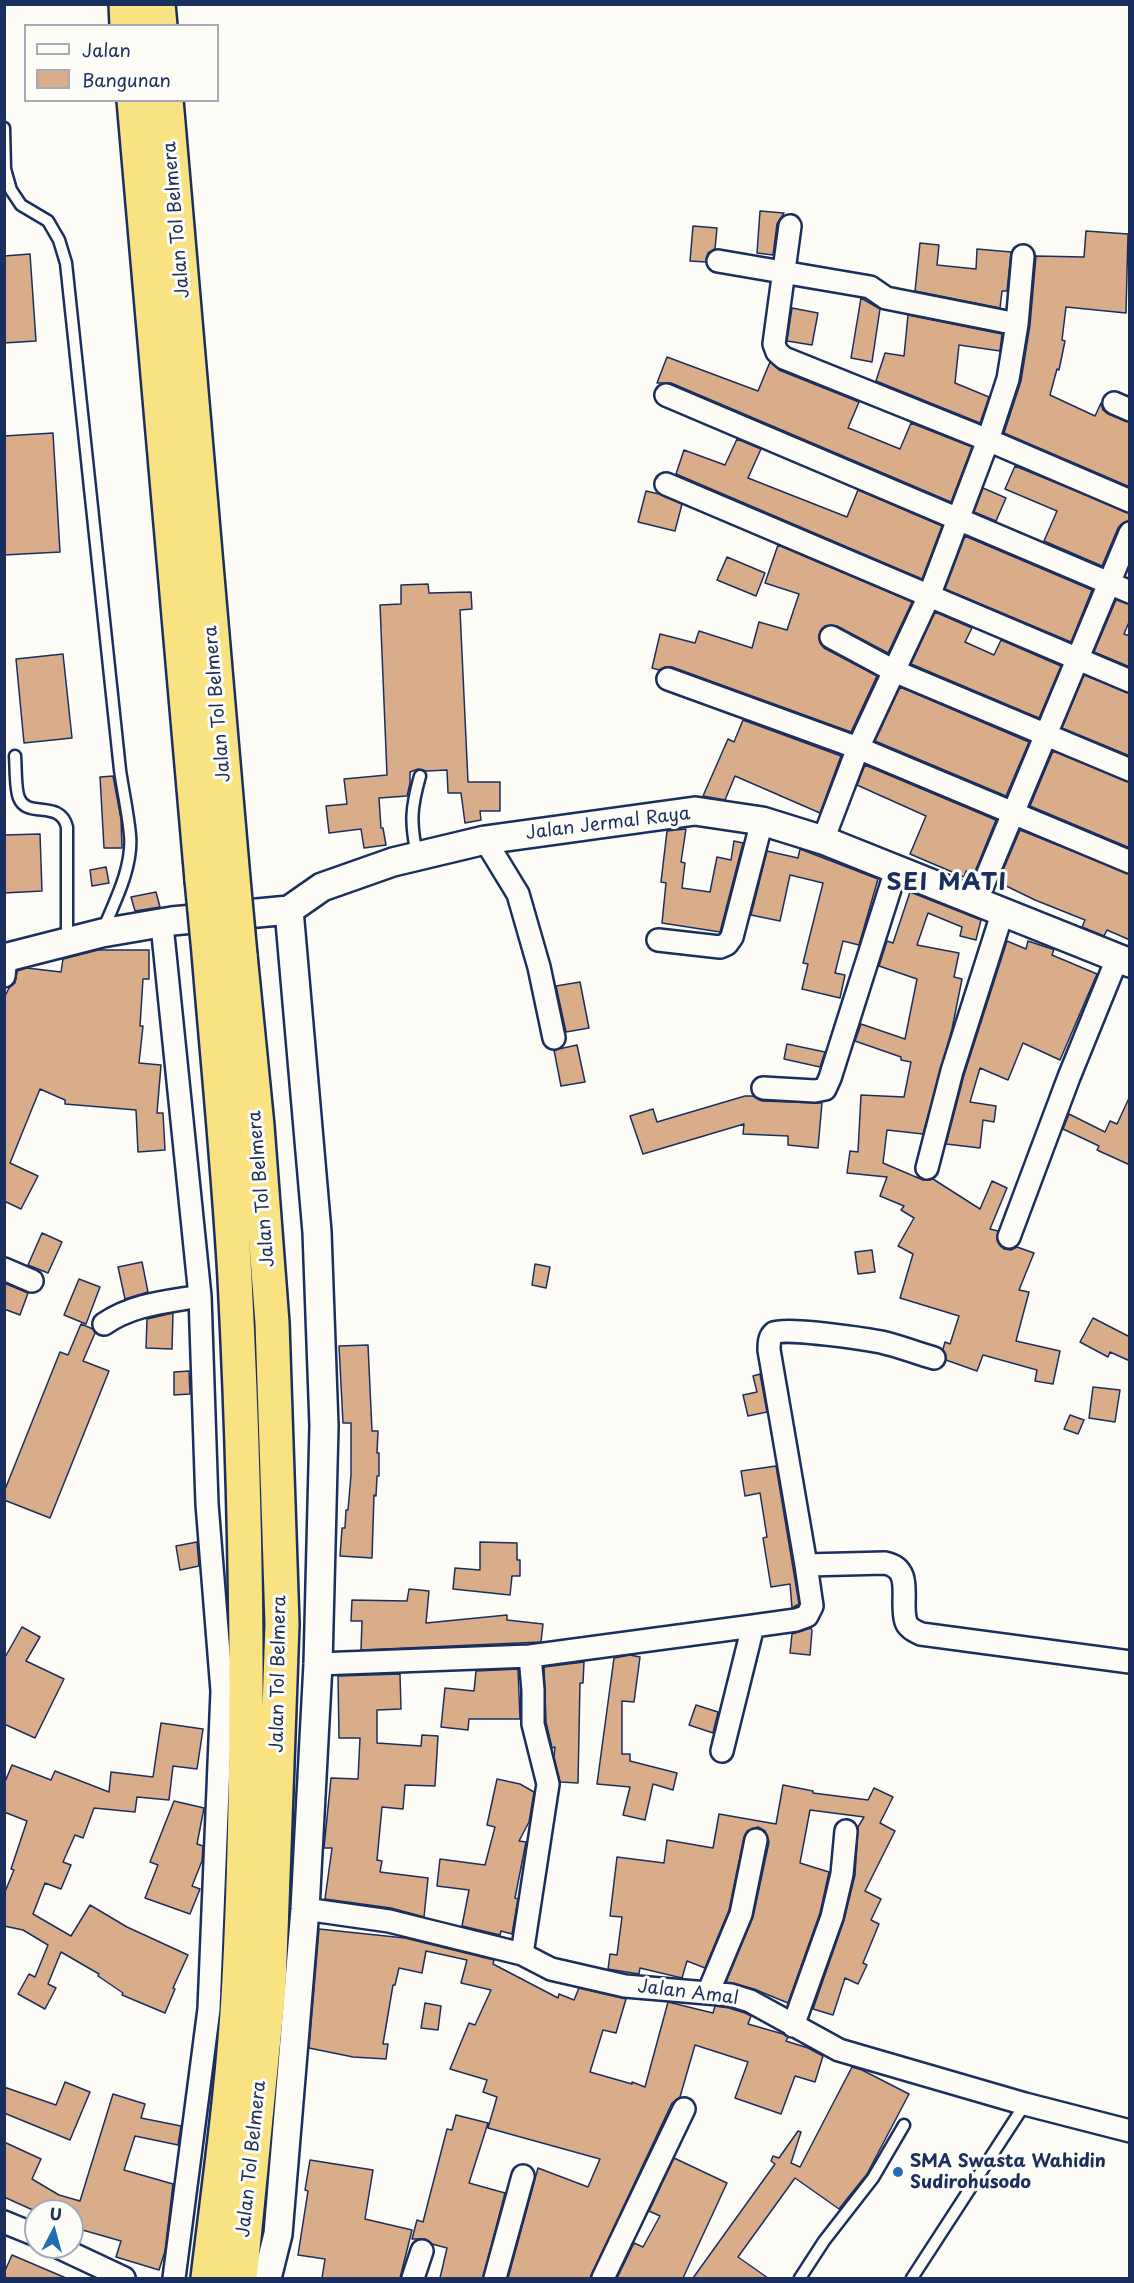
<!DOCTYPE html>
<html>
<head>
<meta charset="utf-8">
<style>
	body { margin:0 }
	#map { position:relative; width:1134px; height:2283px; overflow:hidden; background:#fdfcf7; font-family:"Playpen Sans",sans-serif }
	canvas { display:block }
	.frame { position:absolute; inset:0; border:6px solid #1b2f5e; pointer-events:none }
	.legend { position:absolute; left:24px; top:24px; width:195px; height:78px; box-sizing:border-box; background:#fdfcf7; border:2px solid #a3aaba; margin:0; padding:8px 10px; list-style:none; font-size:18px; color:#1b2f5e }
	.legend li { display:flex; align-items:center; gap:12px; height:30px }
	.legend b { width:30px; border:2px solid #a3aaba }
	.north { position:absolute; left:24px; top:2199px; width:60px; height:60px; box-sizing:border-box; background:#fdfcf7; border:2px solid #a3aaba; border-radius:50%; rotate:6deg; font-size:16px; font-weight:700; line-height:24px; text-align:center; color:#1b2f5e }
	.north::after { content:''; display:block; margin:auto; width:21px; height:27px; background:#1f6fb2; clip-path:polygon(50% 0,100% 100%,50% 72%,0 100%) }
</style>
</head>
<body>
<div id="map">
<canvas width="1134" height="2283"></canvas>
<div class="frame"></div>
<ul class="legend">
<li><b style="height:8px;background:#fdfcf7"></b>Jalan</li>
<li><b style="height:16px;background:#d9ac8a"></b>Bangunan</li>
</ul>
<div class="north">U</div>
</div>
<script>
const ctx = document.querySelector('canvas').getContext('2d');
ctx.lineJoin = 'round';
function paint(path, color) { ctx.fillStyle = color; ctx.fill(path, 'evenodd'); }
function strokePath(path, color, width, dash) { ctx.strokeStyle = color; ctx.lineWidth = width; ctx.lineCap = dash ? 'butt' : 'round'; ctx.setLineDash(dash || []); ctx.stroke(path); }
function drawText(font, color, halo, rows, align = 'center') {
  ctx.font = font + ' "Playpen Sans",sans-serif'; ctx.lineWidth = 6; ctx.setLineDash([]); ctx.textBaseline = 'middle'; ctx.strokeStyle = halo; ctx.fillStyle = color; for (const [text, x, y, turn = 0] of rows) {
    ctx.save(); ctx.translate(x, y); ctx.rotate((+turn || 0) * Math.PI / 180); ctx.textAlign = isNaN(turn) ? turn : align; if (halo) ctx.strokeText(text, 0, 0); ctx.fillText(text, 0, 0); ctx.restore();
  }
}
const building = new Path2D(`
	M760,211L784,213L777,224L773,255L757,253Z
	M693,226L717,228L715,249L708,253L706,262L690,261Z
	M1086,231L1128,234L1126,313L1066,307L1062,340L1065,341L1059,370L1057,369L1050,395L1095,416L1101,403L1103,410L1108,414L1130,422V487L1004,433L1021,381L1030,325L1036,256L1084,257Z
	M920,243L939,245L937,265L976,269L977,249L1011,252L1007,291H1002L1000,308L915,291Z
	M30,254L36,341L4,343V256Z
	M861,298L880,309L872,362L851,358Z
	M792,308L818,313L812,345L787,341Z
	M908,315L1002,334L1000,351L959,345L955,383L989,397L980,423L876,381L885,353L904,356Z
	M667,357L758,391L770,362L779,370L859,402L848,428L851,429L900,449L911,423L972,447L951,502L671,383H657Z
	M53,433L60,552L4,555V436Z
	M737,439L761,449L748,478L847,517L858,490L942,526L922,579L676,474L684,450L725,465Z
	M1015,466L1130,513V520L1123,523L1118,528L1102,566L1044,541L1057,511L1005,489Z
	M983,488L1006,498L996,521L974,512Z
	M646,491L659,494L682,504L675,531L638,522Z
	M965,536L1092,590L1071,642L945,589Z
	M778,545L912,602L888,653L837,626H825L820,632V643L824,648L877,676L851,732L672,667H665L659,670L652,668L660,634L695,643L699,631L752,648L759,622L787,630L799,594L765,583Z
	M727,557L765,573L756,596L717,580Z
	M428,584L429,593L471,592L472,609L460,610L468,782H500V811H480L481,820L465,823L461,793H448L447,770L426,771L418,769L410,772V783L407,796L379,798L381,828H383L386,845L364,848L361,829L329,833L326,806L347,804L344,779L387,775L380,605L401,604V585Z
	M1116,600L1130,604V620L1124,634L1130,636V667L1094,652Z
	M935,612L972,628L965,642L994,655L1001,640L1061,666L1039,718L911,664Z
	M63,654L72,738L24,743L16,659Z
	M1084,675L1130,693V756L1062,728Z
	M900,687L1029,742L1006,796L875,741Z
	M743,720L841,756L820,813L735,776L725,800L703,796L728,739L734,742Z
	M1053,751L1130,782V848L1030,806Z
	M865,765L996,820L974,874L966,871L964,877L910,854L926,816L857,785Z
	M113,776L121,819L122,848H104L100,777Z
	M686,829L681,862L685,863L682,888L710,892L717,857L731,860L734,841L743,843L720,932L662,923L666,883L661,882L667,831Z
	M1020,830L1130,874V940L1107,930L1104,936L1082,927L1085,920L1035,900L998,882Z
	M40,834L42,891L4,893V835Z
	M800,849L878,879L859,945L843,941L835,973L845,975L840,998L802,989L808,964L803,963L823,883L790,875L780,921L751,915L767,851L798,858Z
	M106,867L109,883L92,886L90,870Z
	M156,892L160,907L135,911L131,897Z
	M910,892L981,920L976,940L960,936L962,927L928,913L917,945L959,953L954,977L962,979L952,1029L923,1134L887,1130L883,1163L923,1180L933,1179L980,1209L992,1181L1007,1188L990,1229L998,1231L997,1240L1004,1249L1011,1250L1017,1247L1034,1253L1019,1290L1029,1292L1016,1341L1060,1351L1053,1384L1035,1381L1037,1370L983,1355L977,1371L946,1360L943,1349L945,1342L950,1344L959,1316L900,1298L913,1254L898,1246L914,1218L901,1210L904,1206L880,1196L887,1177L847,1173L850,1151L858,1152L861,1095L904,1097L911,1062L901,1060V1057L855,1041L861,1024L905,1039L917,979L879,966L887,941L893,943Z
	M1007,941L1026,949L1028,941L1052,949H1054L1052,955L1097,974L1060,1060L1023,1043L1008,1080L980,1068L970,1102L996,1106L994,1122L983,1120L980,1148L946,1144L964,1075Z
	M98,950H149V979H143L140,1026H143L139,1063L161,1065L157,1113H163L165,1150L138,1152L136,1110L65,1104V1100L40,1089L10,1163L38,1176L21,1209L4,1201V998L9,988L15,983L17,971L27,968L61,972L63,959Z
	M580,982L589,1028L566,1032L556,986Z
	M787,1044L825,1052L820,1067L784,1059Z
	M577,1045L585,1082L561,1086L554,1050Z
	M745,1096H753L762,1101L822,1103L818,1148L788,1145V1136L743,1134L744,1124L643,1154L630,1116L653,1109L657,1122Z
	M1130,1096V1165L1097,1150L1099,1146L1063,1129L1069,1114L1105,1132L1110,1121L1117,1124Z
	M42,1233L62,1242L48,1273L28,1265Z
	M872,1250L875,1272L858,1274L855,1252Z
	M142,1262L148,1292L125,1299L118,1267Z
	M535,1264L550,1267L546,1288L532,1285Z
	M79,1279L100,1287L86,1324L64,1315Z
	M4,1283L28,1293L20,1315L4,1309Z
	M173,1313L172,1349L146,1348L147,1319Z
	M1093,1318L1130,1337V1361L1110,1352L1108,1357L1080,1342Z
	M81,1324L93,1329L95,1333L83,1361L109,1371L50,1518L4,1500V1492L60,1352L68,1355Z
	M368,1345L372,1431H378L377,1453H379V1476H377L376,1496L374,1495L372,1558L340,1556L342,1528H345L346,1510H348L351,1475V1423H343L339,1346Z
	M189,1371L190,1394L174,1395V1372Z
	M760,1374L767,1412L748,1416L743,1395L757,1392L753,1376Z
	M1093,1387L1120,1390L1115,1422L1089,1418Z
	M1070,1415L1084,1420L1078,1434L1064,1429Z
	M776,1466L799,1604L792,1608L790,1584L771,1587L763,1538L767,1537L760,1493L745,1496L741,1471Z
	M197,1542L199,1566L180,1570L176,1546Z
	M480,1542L517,1543V1560H520V1576H512L510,1595L453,1589L455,1568L480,1570Z
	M409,1589L429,1591L426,1623L507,1615V1620L543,1624L541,1642L361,1650L362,1621H351L352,1600L407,1601Z
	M22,1627L40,1637L26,1661L64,1679L35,1738L4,1724V1659Z
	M811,1628L812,1631L810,1655L790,1653L792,1634Z
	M630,1655L640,1657L634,1702L622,1701V1754H630V1761L677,1773L673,1790L653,1784L645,1820L623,1815L630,1787L597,1784L614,1658Z
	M584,1662L583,1683H580L578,1783L560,1782L554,1757L555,1747L552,1748L546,1722L544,1667Z
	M518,1669L520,1719H469L468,1730L441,1727L445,1688L474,1691L476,1671Z
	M400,1674L401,1709L377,1710V1743L421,1746L422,1735L438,1736L435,1786L405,1785L403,1809L382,1807L377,1860L382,1861L380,1872L428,1878L424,1917L391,1908L325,1899L332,1848H324L331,1778L358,1779L360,1738H339L338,1676Z
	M696,1705L718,1712L713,1733L689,1725Z
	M161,1723L203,1729L197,1769L173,1766L169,1800L137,1797L135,1812L94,1808L83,1838L75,1835L63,1862L71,1865L61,1889L45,1883L33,1914L71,1936L90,1905L127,1927L188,1955L173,1988L175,1989L165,2013L122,1995L123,1993L98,1976L99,1974L61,1952L48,1984L56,1988L45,2009L18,1994L29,1974L35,1977L48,1945L23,1930L4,1926V1894L14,1870L11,1869L27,1821L4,1812V1784L12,1765L51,1780L55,1771L109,1792L111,1772L153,1777Z
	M497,1779L520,1784L534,1792L529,1822L519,1841L526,1842L515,1898L518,1899L512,1934L501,1931L500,1935L462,1926L469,1890L437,1886L440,1859L485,1865L495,1827L487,1825Z
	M783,1785L813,1791V1793L868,1800L874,1788L893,1797L880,1823L895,1831L865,1891L881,1899L871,1920L879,1924L863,1963L867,1965L858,1984L845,1978L833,2015L813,2009L844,1920L855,1875L858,1827L864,1817L810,1810L800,1863L829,1872L820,1913L788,2003L754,1989L726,1982L753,1917L769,1842L765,1831L758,1827L747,1831L744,1837L729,1910L705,1968L687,1961L682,1978L640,1968L639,1974L608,1969L610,1954L617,1955L622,1917L610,1916L617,1857L664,1863L667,1840L713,1848L719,1814L776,1824Z
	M174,1801L204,1808L197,1844L203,1846L202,1861L192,1886L200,1889L190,1914L145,1898L158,1865L150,1862Z
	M319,1929L405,1938L494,1960L493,1964L558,1998L559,1994L574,2000L579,1988L626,1999L616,2033L603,2030L590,2072L632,2084V2082L645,2087L668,2002L713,2013L715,2006L729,2008L745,2013L751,2016L748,2024L783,2034L788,2037L786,2041L808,2048L823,2056L815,2082L795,2076L781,2114L735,2098L748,2062L695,2045L680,2097L672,2103L590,2278H508L538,2168L588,2187L600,2159L488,2128L497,2097L483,2092L487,2080L450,2069L469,2023L475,2025L491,1990L461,1983L467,1960L426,1951L422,1973L399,1968L395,1985H393L383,2044H388L386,2059L353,2057L309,2048Z
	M425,2003L441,2006L438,2030L421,2028Z
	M852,2067L862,2070L909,2094L867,2174L839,2209L795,2178L738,2257L768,2278H693L775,2164L771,2161L773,2156L779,2158L798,2131L801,2132L791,2163L800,2167Z
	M65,2082L90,2092L70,2140L4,2113V2087L56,2105Z
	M113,2094L145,2104L141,2118L181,2126L178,2145L135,2136L124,2170L173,2184L165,2251L159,2270L116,2257L121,2241L72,2227V2211H35L4,2197V2142L41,2159L32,2179L59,2195L80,2201Z
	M456,2115L488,2123L469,2183L505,2193L483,2278H440L447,2248L432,2244L425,2239H412L417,2220L423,2222L447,2129L452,2130Z
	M674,2158L727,2183L683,2278H617L634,2243L643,2247L660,2216L649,2211Z
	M310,2160L373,2170L365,2219L412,2230L400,2278H322L325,2259L298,2255L308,2191L305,2190Z
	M12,2255L66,2278H4V2273Z`);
paint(building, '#d9ac8a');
strokePath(building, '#1b2f5e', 1.5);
const service = new Path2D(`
	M4,128L5,169L11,190L21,205L48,221L59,240L66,263L120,770C123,791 128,813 130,835C133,867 115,901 103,930
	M15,756C16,767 15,789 19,798C27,819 60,799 67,827V941
	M417,855C410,822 411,808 420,776
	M800,2278L824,2241L873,2178L904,2125
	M912,2278L1025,2104`);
const minor = new Path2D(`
	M790,226L774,344L777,352L784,358L988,440L1130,501
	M718,261L870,287L886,298L1017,324
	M666,395L1130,592
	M1114,403L1130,410
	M666,484L1130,681
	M831,637L894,671L1130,770
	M668,679L858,748L1130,862
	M485,840L518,894L539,967L554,1038
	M823,840L858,748L929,596L988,440L1008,379L1017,324L1023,256
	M976,902L1130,533
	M162,925L200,1296L207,1504L222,1691L209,2009L174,2278
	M658,940L720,947L727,944L732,937L762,821
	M4,976L6,958
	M763,1088L815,1091L825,1089L830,1078L896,870
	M927,1168L952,1071L1002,914
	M1009,1237L1069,1077L1117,959
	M4,1269L32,1281
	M104,1324C133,1304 166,1302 200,1296
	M934,1358C916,1353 899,1346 881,1342C865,1339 786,1327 774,1333C769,1337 769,1344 769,1350L806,1565L885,1563C915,1569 899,1601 906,1622C908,1628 915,1631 921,1634L1130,1662
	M753,1626L796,1620L807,1616L812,1606L806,1565
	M318,1664L530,1656L753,1626L722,1751
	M305,1909L389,1921L522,1954L551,1969L625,1986L731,1995L750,2001L839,2050L1025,2104L1130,2131
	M522,1954L548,1784L533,1724V1690L530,1656
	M708,1993L741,1914L756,1840
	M793,2026L832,1917L842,1874L846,1831
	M4,2222L36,2235
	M58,2247L124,2278
	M413,2278L422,2251
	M495,2278L523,2176
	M603,2278L684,2109`);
const tertiary = new Path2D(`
	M4,958L102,933L172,921L289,910L322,887L393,862L485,840L695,811L762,821L823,840L1130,963
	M267,2278L278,2234L305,1909L318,1664L324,1426L317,1232L289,910`);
const motorway = new Path2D(`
	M126,4L127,26
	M158,4L160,26
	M134,100L202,880
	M166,100L233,879
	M208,2278C220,2179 234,2080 239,1980C251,1746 247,1513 235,1279C229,1171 218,1062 209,953
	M240,2278L269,1987L282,1624L272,1323L257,1126L240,955`);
strokePath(service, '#1b2f5e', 15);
strokePath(minor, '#1b2f5e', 26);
strokePath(tertiary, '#1b2f5e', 32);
strokePath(motorway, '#1b2f5e', 38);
strokePath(service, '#fdfcf7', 10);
strokePath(minor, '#fdfcf7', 21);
strokePath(tertiary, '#fdfcf7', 27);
strokePath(motorway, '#f8e281', 33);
const motorwayBridge = new Path2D(`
	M233,879L240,955
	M202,880L209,953`);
strokePath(motorwayBridge, '#1b2f5e', 38, []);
strokePath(motorwayBridge, '#f8e281', 33);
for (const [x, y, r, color] of [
	[898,2172,6,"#1f6fb2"]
]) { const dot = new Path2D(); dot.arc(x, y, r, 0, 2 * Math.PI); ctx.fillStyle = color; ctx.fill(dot); strokePath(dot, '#fdfcf7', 2); }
drawText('18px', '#1b2f5e', '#fdfcf7', [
	["Jalan Tol Belmera",177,220,-95],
	["Jalan Tol Belmera",218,704,-95],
	["Jalan Jermal Raya",608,824,-7],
	["Jalan Tol Belmera",262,1189,-95],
	["Jalan Tol Belmera",279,1674,-89],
	["Jalan Amal",688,1993,7],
	["Jalan Tol Belmera",252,2159,-84]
]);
drawText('bold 18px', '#1b2f5e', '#fdfcf7', [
	["SMA Swasta Wahidin",910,2162],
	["Sudirohusodo",910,2183]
], 'left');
ctx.letterSpacing = '1.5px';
drawText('bold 24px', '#1b2f5e', '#fdfcf7', [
	["SEI MATI",947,883]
]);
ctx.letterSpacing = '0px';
</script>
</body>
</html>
